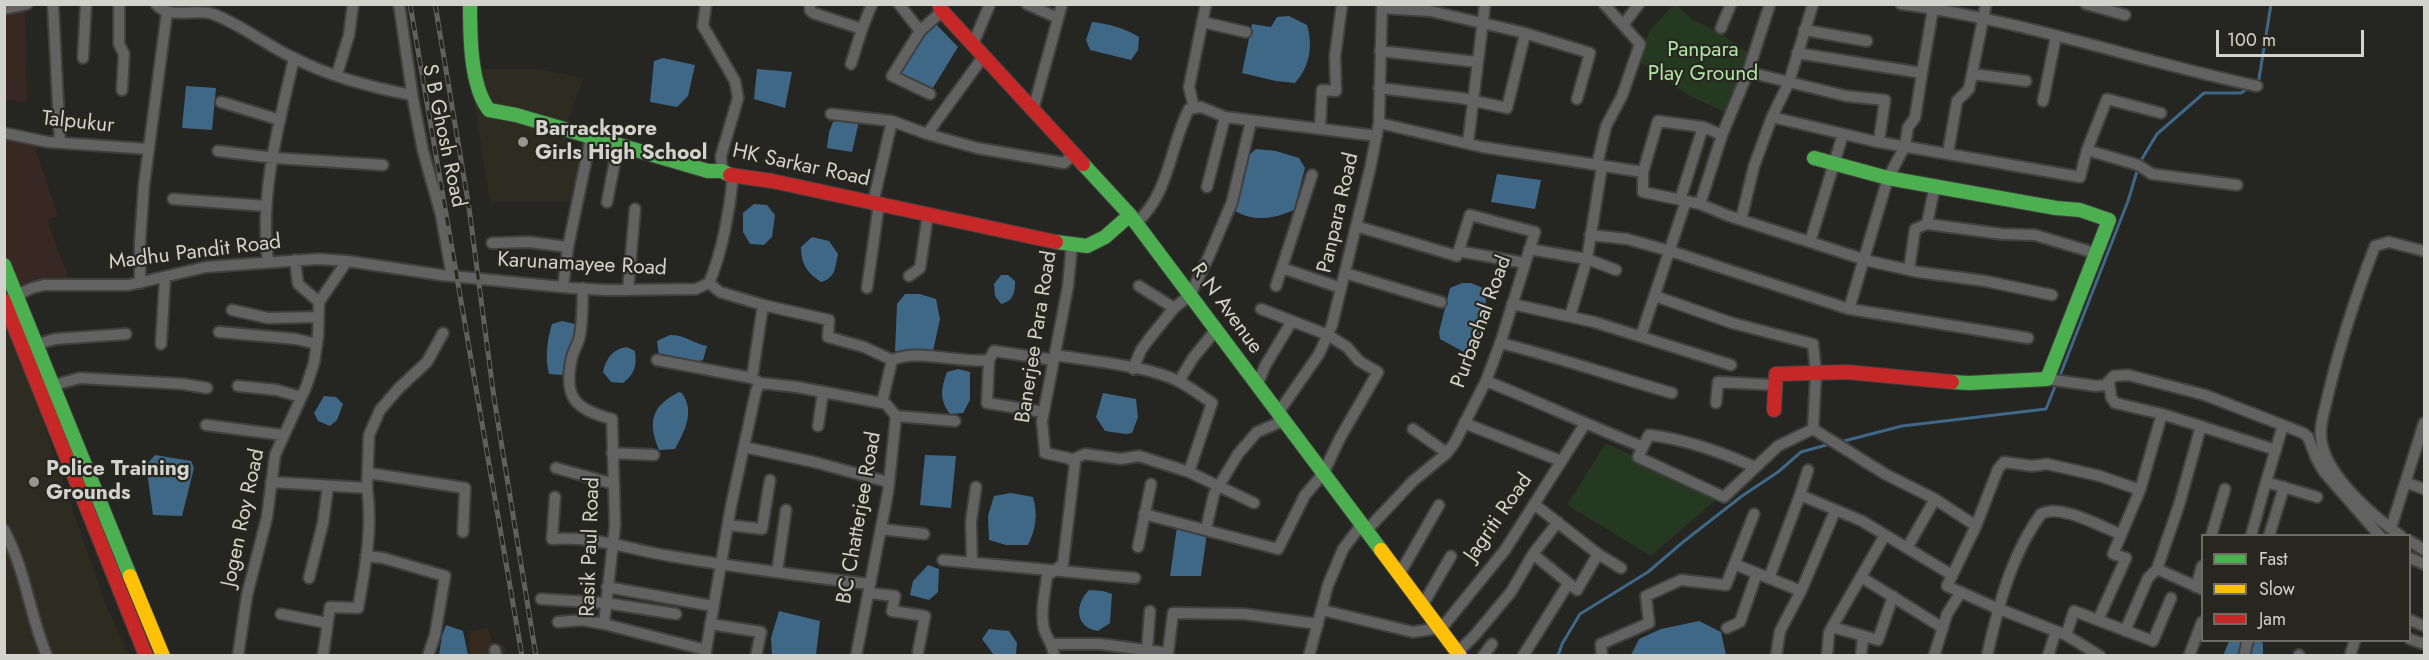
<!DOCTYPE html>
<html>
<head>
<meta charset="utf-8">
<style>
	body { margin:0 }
	#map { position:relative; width:2429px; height:660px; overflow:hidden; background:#252521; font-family:Jost,sans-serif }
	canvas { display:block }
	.frame { position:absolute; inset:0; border:6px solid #d3d3ce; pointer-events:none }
	.legend { position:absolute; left:2201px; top:534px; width:210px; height:108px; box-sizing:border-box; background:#27261f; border:2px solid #6c6b65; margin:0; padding:8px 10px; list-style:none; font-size:18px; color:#d3d3ce }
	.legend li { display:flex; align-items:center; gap:12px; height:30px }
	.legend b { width:30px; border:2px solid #6c6b65 }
	.scale { position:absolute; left:2216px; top:30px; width:148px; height:27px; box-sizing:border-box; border:3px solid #d3d3ce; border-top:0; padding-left:8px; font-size:18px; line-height:21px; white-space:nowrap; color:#d3d3ce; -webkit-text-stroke:4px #27261f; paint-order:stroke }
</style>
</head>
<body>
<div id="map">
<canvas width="2429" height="660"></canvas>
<div class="frame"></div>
<ul class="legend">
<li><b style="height:8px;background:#4caf50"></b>Fast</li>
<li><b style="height:8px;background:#ffc107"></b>Slow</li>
<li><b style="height:8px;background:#c62828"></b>Jam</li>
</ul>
<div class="scale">100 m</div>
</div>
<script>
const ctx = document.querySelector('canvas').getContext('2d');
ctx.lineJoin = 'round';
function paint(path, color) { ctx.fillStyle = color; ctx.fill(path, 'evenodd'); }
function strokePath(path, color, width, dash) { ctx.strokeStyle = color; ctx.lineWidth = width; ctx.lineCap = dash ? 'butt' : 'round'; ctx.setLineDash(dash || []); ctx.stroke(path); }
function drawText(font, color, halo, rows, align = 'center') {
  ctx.font = font + ' Jost,sans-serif'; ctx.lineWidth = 4.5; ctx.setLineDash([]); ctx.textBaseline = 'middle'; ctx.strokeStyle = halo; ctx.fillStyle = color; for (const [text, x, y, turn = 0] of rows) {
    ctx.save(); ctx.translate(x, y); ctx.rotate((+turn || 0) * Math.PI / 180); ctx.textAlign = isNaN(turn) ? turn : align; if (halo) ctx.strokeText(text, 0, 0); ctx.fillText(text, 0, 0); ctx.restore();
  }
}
paint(new Path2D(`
	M25,8L27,102L5,100L4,11Z
	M4,134L32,139L58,216L47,220L69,279L41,281L10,293L4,280Z`), '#382823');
paint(new Path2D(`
	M488,628L493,645L505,646L507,655H469V631Z`), '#342a1d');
paint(new Path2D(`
	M469,69H539L584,78L569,117L564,156L588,159L581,202H490Z
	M4,319L22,361L105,603L129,655H5Z`), '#2e2c20');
paint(new Path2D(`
	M1673,5H1677L1692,19L1720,33L1751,55L1727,113L1688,95L1638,61L1650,30Z
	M1606,443L1719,497L1651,556L1567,505Z`), '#253921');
paint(new Path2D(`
	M1289,16L1307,25C1313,46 1310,66 1295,83L1276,81L1242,73L1252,24L1271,27L1277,17Z
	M931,19L958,47L931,91L896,79Z
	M1092,22C1110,24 1124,28 1139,37L1138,50L1131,60L1090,50L1086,40Z
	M663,58L695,65L688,96L677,107L650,102L654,61Z
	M757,69L792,72L785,108L754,99Z
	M186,86L216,88L212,130L182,128Z
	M846,120L859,121L852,152L827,148L829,132L833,122Z
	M1256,149L1276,151L1299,158L1305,168L1294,210C1273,219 1255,222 1235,211L1234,206L1247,157Z
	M1497,174L1541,180L1535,209L1491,202Z
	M754,204L767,205L775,215L772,237L764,245L750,244L743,232V213Z
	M812,237L829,241L838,254C835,267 836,278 821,282C807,273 801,264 801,247Z
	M1001,275H1008L1015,281C1015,292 1014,301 1001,304L995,296L994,284Z
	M1462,283H1471L1485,289C1488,311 1483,329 1474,349L1464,352L1440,339L1439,332L1450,288Z
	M905,294H920L936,299L940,319L933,351H895L897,304Z
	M562,321L575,324L577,334L562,375L549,374C545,358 547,340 552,324Z
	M670,335C686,335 692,343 707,346L703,360L687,364L659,356L657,341Z
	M627,347L635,351C637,365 635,374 623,383L611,382L603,372C606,358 613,349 627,347Z
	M958,369L970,372V400L963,413L950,414C939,399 941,389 947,372Z
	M679,392L682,393C695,412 685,431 675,449L659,450C647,421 652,406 679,392Z
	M1103,393L1136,399L1138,417L1132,433L1126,434L1105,431L1096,417Z
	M324,396L336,397L343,404L337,420L330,426L318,421L314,413Z
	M155,455L191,461L194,468L182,516L153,515L146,465Z
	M925,455L956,456L951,508L920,505Z
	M1011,493L1033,497C1038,514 1036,529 1028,545H1006L989,540L988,516L994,496Z
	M1177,527L1207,533L1201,576H1170Z
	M928,565L939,569L938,592L929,600L910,595L913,581Z
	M1089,590L1103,591L1112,594L1110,623L1098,631C1074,627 1075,604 1089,590Z
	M779,611L820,621L816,655H772L771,638Z
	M1699,621L1721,632L1726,655H1631L1639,639L1661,629Z
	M446,625L463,631L468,655H439L442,636Z
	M989,629L1009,631L1017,643L1016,654L994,655L982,639Z
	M2229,641H2259L2263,643V655L2223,656Z`), '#3f6887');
strokePath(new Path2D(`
	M2255,83L2259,79L2271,4
	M2140,162L2157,134L2204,93H2241L2250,87
	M2059,378L2128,201L2138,168
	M1840,442L1902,426L2046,409L2056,384
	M1558,656L1562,644L1580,614L1648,572L1683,542L1742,496L1778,472L1801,452L1830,444`), '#3f6887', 3);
const street = new Path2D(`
	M53,4L60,143
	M119,4V44L124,54L122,90
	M156,4C168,20 196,8 213,14C242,25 266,45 294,58C329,76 374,88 412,95
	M399,4L413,99L423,151L441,215L452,276
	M706,4L703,26L735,81L738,98L721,156L722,171
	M810,4V10L813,13L862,29
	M899,4L920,31
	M1027,4L1058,18
	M1901,4C2022,20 2138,61 2257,86
	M2086,4L2125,15
	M1382,8L1430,11L1521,32L1590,53L1577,99
	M4,9L27,4
	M1202,22L1246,32
	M1623,25L1639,4
	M1721,28L1731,4
	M1804,30L1867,41
	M973,44L990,4
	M1380,51L1477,62
	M1797,53L1922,73L1915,118L1908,127L1905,146L1888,178L1849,309
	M83,58L86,4
	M851,64L862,29L872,4
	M1748,72L1846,96L1885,100L1879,141
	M1922,73L1933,9
	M337,74L349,35L353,4
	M1972,74L2026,81
	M1379,88L1461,98L1507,108L1525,34
	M930,94L892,76L920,31L942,11
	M2043,101L2056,36
	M221,102L280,120
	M1194,108L1189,87L1206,4
	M1033,110L1062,4
	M831,114L892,121L927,134L977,148L1064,163L1074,154
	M1772,117L1789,82L1813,4
	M1379,123L1482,147L1643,172V192L1700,204L1729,216L1869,261L1918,272L1985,281L2052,295
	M1320,128L1322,90L1336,91L1335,56L1342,4
	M4,133L48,142L149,149
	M927,134L983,57
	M1468,143L1485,4
	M2087,150L2138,165L2152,174L2237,185
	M218,151L275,158L383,165
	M1948,153L1957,101L1969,89L1986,4
	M1597,165L1606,126L1622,96L1640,44L1604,4
	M1643,172L1658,121L1703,127L1722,135
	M1207,187L1225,117
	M173,199L266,206
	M1680,200L1703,127
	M607,202L618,145
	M873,203L892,121
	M1700,204L1722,135L1748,72L1770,4
	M1741,220L1754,166L1772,117L1873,141L2080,177L2087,150L2107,99L2161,113
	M1136,223C1169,195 1170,146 1189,109L1201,107L1225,117L1377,136
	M1927,224L2002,234L2035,235L2095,253
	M1356,226L1457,256L1470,215L1535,232L1501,341L1486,381L1455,442L1447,453L1413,481L1367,530
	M1590,235L1627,239L1670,251L1849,309L2028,338
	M1810,242L1843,134
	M492,243L529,242L568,247L563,287
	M568,247L591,137
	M1529,249L1587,259L1616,270
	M1458,251L1525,263
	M295,260L298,284L319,302
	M268,262C259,193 279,125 294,58
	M1282,268L1341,288
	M1909,270L1915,229L1927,224L1935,185
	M1345,273L1441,302
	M909,276L920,268L928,214
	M140,283V241L144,185L167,12
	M709,283L720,292L763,305L752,378L760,383L797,387L882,403
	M709,283C722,253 730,209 733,176
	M1139,286L1174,308
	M1276,286L1312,175
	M583,288C582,304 583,320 580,335C579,343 574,349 572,357C563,397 574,409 612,419L615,525L604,624L706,650
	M867,288L879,204
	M628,290L635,209
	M17,295L32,288L44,285H129L206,267L318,259L347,261L441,275L572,288L606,290L696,289L709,283
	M1512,304L1594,322L1731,365
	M763,305L829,320L828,337L864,347L892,360C919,348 959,364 989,360L994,351L1054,360
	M232,310L268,318L317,317
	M1570,316L1587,259L1602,166
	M219,332L296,339L317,344
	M1641,336L1686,201
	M1500,343C1558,357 1615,377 1672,393
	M38,344L55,339L126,334
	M161,344L165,278
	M1055,355C1090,361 1150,366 1180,382C1191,388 1202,396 1212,403L1189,472
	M657,360L752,378
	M989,360L987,403L1043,412
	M1133,369L1141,350L1149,339L1174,308L1190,295L1209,256L1232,202L1251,121
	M2047,379L2096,386L2105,385L2114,376L2128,375L2205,395L2303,433L2308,437L2316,458L2324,472L2380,536
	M1179,381L1193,358L1215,331
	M1486,381C1539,402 1590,426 1643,447L1638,457L1724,497L1778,446L1813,429L1816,373L1813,344L1732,323L1655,296
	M2109,381L2111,397L2115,403L2162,414L2276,450
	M54,385L80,378L183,384L207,388
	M238,386L277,390L301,397
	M1257,386L1265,366L1292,321
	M1716,403L1718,382L1775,385
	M1278,413L1319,354L1332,325L1370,169L1379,123L1382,4
	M896,416L955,421
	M1464,423L1561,461
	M206,425L283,435
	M818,426L823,392
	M1413,429L1447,453
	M1813,429L1885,474L1935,499L1976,526
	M744,447L814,462L888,482
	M1643,447L1649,435C1686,439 1721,452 1755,467
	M612,453L654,455
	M1071,460L1085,454L1121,459L1139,456L1189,472L1254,503
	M556,468L614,484
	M1808,470L1800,495L1862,521L1952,575
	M368,473L465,488L463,532
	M271,482L367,488L369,435L380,410L399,388L427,362L443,333
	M2266,482L2283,425
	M2407,483L2424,489
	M555,497L552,539C596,536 628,549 670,556C736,567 802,576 869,584
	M1534,504L1598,554L1621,568
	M1144,514L1278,549L1305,495L1323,474L1340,438L1378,372L1359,361L1347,347L1328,335L1261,309
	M728,525L762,529L770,480
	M2391,528L2424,423
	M881,529L924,534
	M1206,529L1214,494L1238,454L1257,432L1283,421
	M4,530C26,570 29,614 47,656
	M2211,536L2225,489
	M2251,536L2266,482L2317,497
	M2269,536L2284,487
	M2401,536C2373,516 2329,478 2322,444C2318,427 2325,410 2328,395C2340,344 2356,295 2375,246L2389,242L2424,251
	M2410,541L2424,550
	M1138,547L1151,484
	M1907,548L1935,499
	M1533,554L1577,590L1598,554
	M366,556L383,558L445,576L435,635L428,656
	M2410,558L2424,564
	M943,560L1135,578
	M972,563L971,522L976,487
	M1734,564L1801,591
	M2157,569L2179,505L2201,426
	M777,572L786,510
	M1399,575L1439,505
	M1861,577L1943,628
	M309,578L323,523L328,486
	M1769,578L1800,495
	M607,587L713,606
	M2196,587L2202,566
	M868,593L895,596L892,611L925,616L918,652
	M541,599L606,603L676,614
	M1422,606L1451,556
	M1322,610L1413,632L1439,628
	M281,614L327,623
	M2098,620L2126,558L2113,554L2140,490L2162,414
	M2410,620L2424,626
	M558,622L583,620L604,624
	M710,624L761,632L756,656
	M1832,627L1878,640L1893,596
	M1727,628L1740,622L1757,573
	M1440,630L1505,550L1585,424
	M2125,631L2148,578L2157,569L2202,589
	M2066,635L2074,611L2153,641L2171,598
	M2410,639L2424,644
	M1052,644H1100L1168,653L1173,613L1244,614L1318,624
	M495,650L496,656
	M1147,650L1150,611
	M1458,652L1475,635L1511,592L1533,554L1558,522
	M238,656L247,595L267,517L275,455L306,387L314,363L318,336L319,302L347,261
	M323,656L330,607L358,608C365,569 373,528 367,488
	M705,656L731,506L756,391L760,383
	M856,656L888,492L896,416L886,404L882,403L892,360
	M1054,656C1053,644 1047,639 1044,629C1040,612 1045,593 1047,576L1063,564L1075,463L1068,458L1045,453L1042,421L1068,286L1072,244
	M1309,656L1328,585L1343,549L1362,524
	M1483,656L1492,644
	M1523,656L1568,584
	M1602,656L1601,644L1649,623L1646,596L1681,580L1726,585L1754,514
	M1776,656L1780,631L1801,591L1835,511
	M1827,656L1829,633L1832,627L1885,535
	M1861,656L1863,637
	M1934,656L1947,614L1961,592
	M1987,656C1998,607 2011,555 2041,514C2059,503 2102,527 2120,534
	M2048,656L2056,631
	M2100,656L2066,635L1994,607L1947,586L1976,526L1998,469L2004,462L2032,466L2047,464L2100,476L2140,490
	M2189,656L2202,622
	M2244,656L2248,640
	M2299,656V655
	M2350,656L2355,640`);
const fast = new Path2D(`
	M470,4C470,34 470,86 489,110L516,115L708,171H722L730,175
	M1814,158L1888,178L2056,208L2080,210L2109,220L2047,379L1969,383L1952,382
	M1083,164L1130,215L1381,550
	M1056,242L1087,246L1105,237L1130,215
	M4,265L130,576`);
const slow = new Path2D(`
	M1381,550L1460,656
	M130,576L163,656`);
const jam = new Path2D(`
	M939,4L942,11L1083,164
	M730,175L772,181L1056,242
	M4,301L146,656
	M1774,410L1776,374L1847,372L1952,382`);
strokePath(street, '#40403e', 14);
strokePath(fast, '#40403e', 16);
strokePath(slow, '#40403e', 16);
strokePath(jam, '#40403e', 16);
strokePath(street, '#626263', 10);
strokePath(fast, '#4caf50', 14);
strokePath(slow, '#ffc107', 14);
strokePath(jam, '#c62828', 14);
const rail = new Path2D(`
	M410,4L522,656
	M435,4L469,208L494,398L536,656`);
strokePath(rail, '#60605f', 5);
strokePath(rail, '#27261f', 3, [9]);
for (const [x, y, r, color] of [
	[523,142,6,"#969691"],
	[34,482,6,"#969691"]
]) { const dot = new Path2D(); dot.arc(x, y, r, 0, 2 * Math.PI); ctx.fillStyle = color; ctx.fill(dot); strokePath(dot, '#27261f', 2); }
drawText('21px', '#aee4a5', '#27261f', [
	["Panpara",1703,51],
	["Play Ground",1703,75]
]);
drawText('21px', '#d3d3ce', '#27261f', [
	["Talpukur",78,123,6],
	["S B Ghosh Road",443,136,78],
	["HK Sarkar Road",801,166,12],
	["Panpara Road",1339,213,-77],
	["Madhu Pandit Road",195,253,-7],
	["Karunamayee Road",582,265,3],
	["R N Avenue",1226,309,54],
	["Purbachal Road",1482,322,-70],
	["Banerjee Para Road",1037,337,-81],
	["Jogen Roy Road",244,518,-78],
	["BC Chatterjee Road",860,518,-80],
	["Jagriti Road",1499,518,-55],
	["Rasik Paul Road",591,547,-88]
]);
drawText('bold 21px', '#d3d3ce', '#27261f', [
	["Barrackpore",535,130],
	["Girls High School",535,154],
	["Police Training",46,470],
	["Grounds",46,494]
], 'left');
</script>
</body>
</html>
